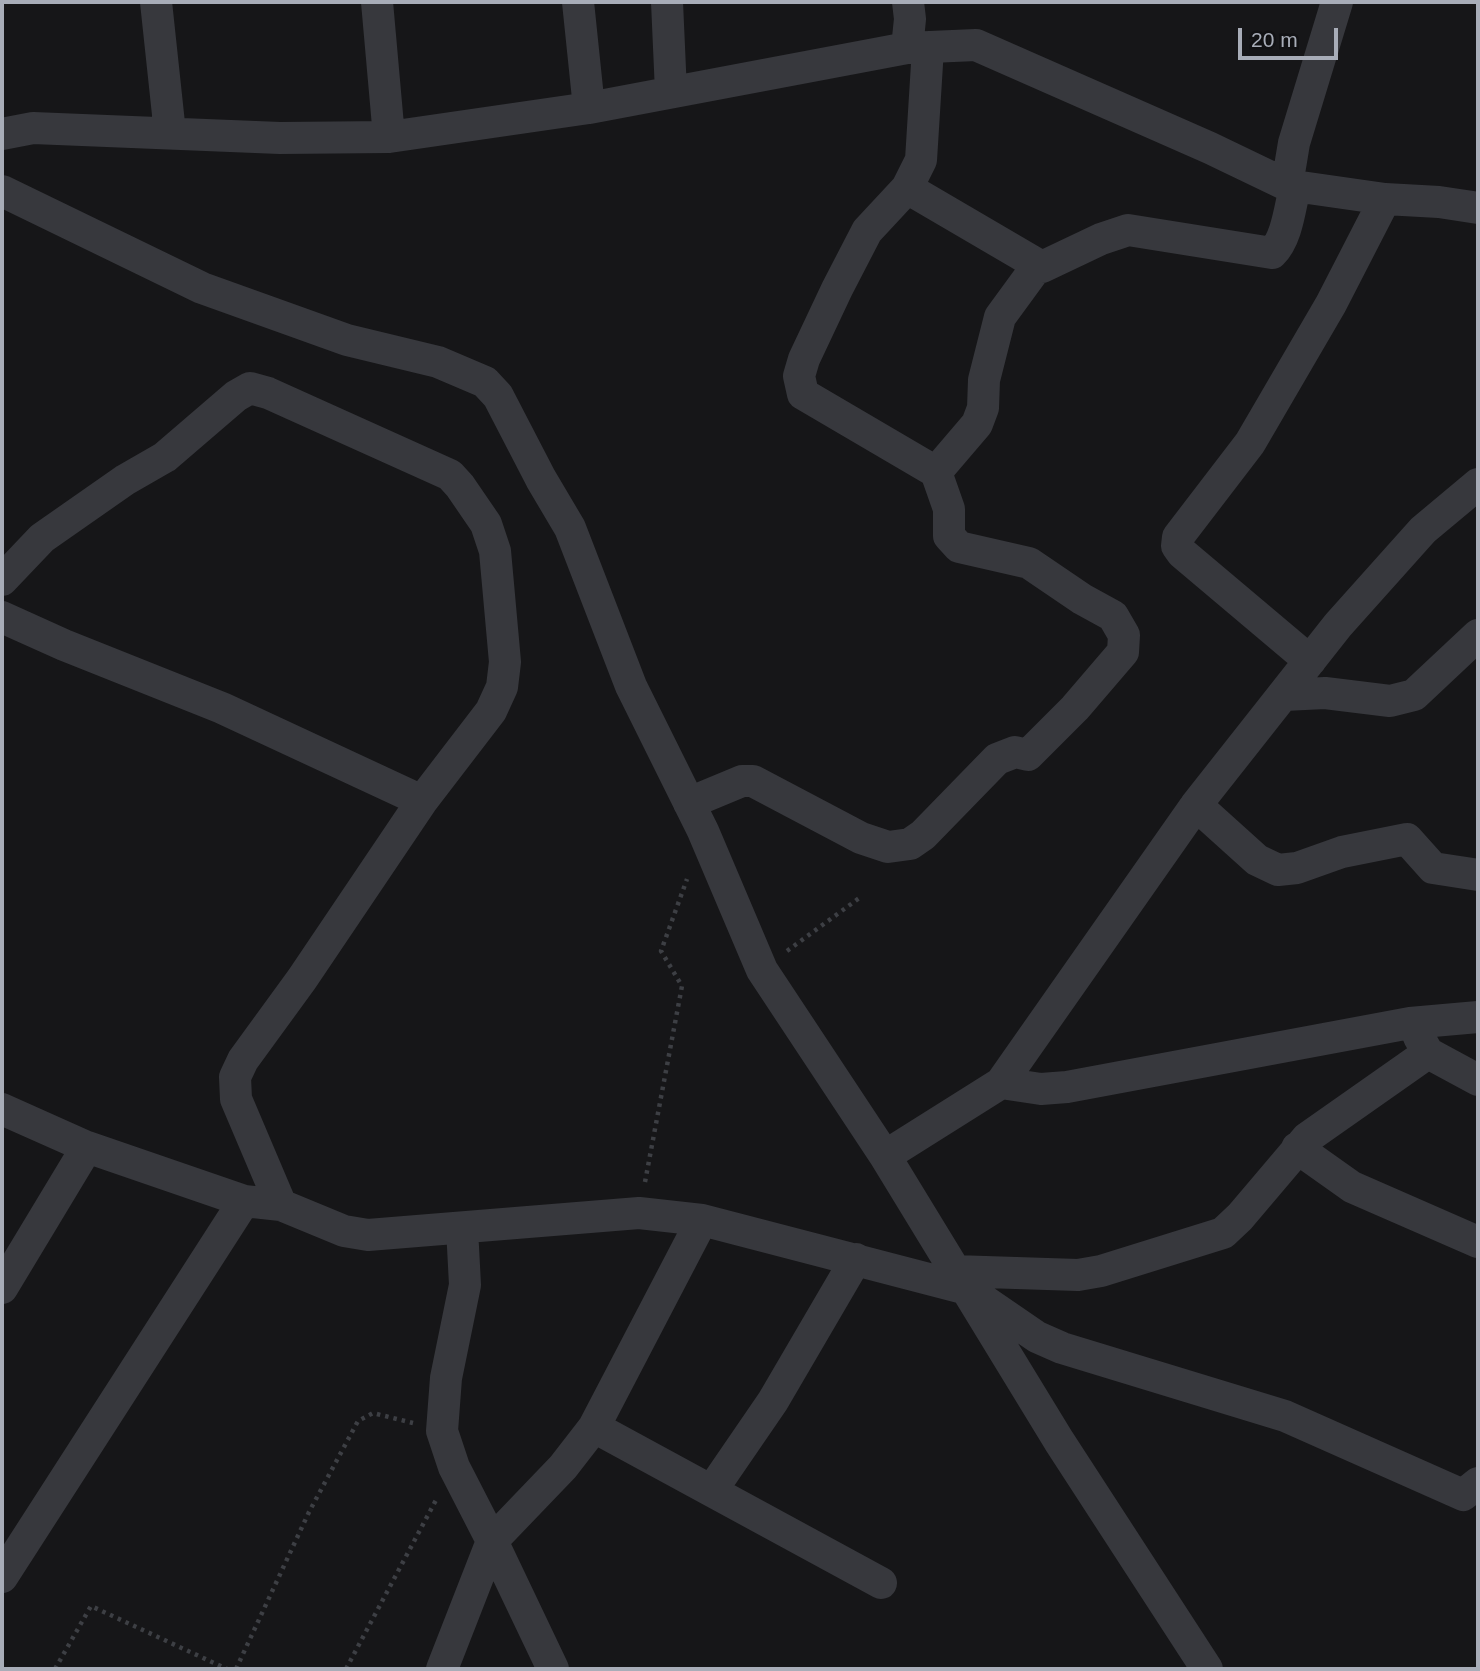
<!DOCTYPE html>
<html>
<head>
<meta charset="utf-8">
<style>
	body { margin:0 }
	#map { position:relative; width:1480px; height:1671px; overflow:hidden; background:#161618; font-family:Helvetica,sans-serif }
	canvas { display:block }
	.frame { position:absolute; inset:0; border:4px solid #a8adb8; pointer-events:none }
	.scale { position:absolute; left:1238px; top:28px; width:100px; height:32px; box-sizing:border-box; border:4px solid #a8adb8; border-top:0; padding-left:9px; font-size:21px; line-height:24px; white-space:nowrap; color:#a8adb8; -webkit-text-stroke:5px #111113; paint-order:stroke }
</style>
</head>
<body>
<div id="map">
<canvas width="1480" height="1671"></canvas>
<div class="frame"></div>
<div class="scale">20 m</div>
</div>
<script>
const ctx = document.querySelector('canvas').getContext('2d');
ctx.lineJoin = 'round';
function strokePath(path, color, width, dash) { ctx.strokeStyle = color; ctx.lineWidth = width; ctx.lineCap = dash ? 'butt' : 'round'; ctx.setLineDash(dash || []); ctx.stroke(path); }
strokePath(new Path2D(`
	M787,951L862,896
	M645,1182L682,986L661,951L687,879
	M55,1669L91,1606L227,1669
	M236,1669L309,1512L358,1421L373,1413L413,1423
	M346,1669L436,1500`), '#3d3f44', 4.5, [3.5, 5]);
strokePath(new Path2D(`
	M156,2L170,133
	M377,2L389,137
	M578,2L589,108
	M667,2L671,92
	M907,48L910,19L908,2
	M2,134L33,128L280,138L389,137L589,108L907,48L976,45L1210,148L1287,185L1385,199L1439,202L1478,208
	M1287,185L1294,143L1337,2
	M907,188L1042,267L1101,239L1128,230L1272,253C1287,239 1290,207 1295,187
	M2,191L202,288L347,340L438,362L485,382L498,396L541,479L570,528L631,686L703,831L762,970L885,1156L1059,1441L1207,1669
	M936,472L977,424L983,408L984,380L1000,317L1038,265
	M2,580L42,538L125,480L165,457L236,396L250,388L268,393L450,475L460,486L486,524L495,551L505,662L502,687L491,711L422,801L302,979L243,1060L235,1077L236,1099L281,1205
	M2,617L64,645L222,708L422,801
	M1310,661L1182,553L1177,546L1178,537L1250,443L1331,304L1385,199
	M1284,695L1325,693L1390,701L1414,695L1478,635
	M689,803L742,781H753L861,838L888,847L910,844L923,835L997,759L1015,752L1028,755L1075,708L1123,652L1124,635L1113,616L1082,599L1029,563L959,547L949,536V509L936,472L803,394L799,376L804,359L837,289L867,231L907,188L921,160L928,48
	M1196,805L1257,860L1278,870L1297,868L1342,852L1407,839L1433,868L1478,875
	M1419,1037L1428,1053L1478,1080
	M1001,1083L1196,805L1338,625L1423,530L1478,484
	M2,1109L87,1147L244,1201L281,1205L344,1231L368,1235L639,1213L702,1220L967,1289L1037,1337L1062,1348L1285,1416L1463,1495L1478,1483
	M1297,1148L1352,1187L1478,1242
	M885,1156L1001,1083L1041,1089L1067,1087L1410,1023L1478,1017
	M462,1228L465,1285L446,1378L442,1431L454,1467L492,1541L553,1669
	M954,1271L1078,1275L1101,1271L1223,1233L1240,1217L1307,1138L1428,1053
	M2,1288L87,1147
	M594,1427L881,1583
	M712,1490L773,1401L856,1259
	M2,1577L244,1201
	M442,1669L492,1541L563,1467L594,1427L702,1220`), '#37383d', 32);
</script>
</body>
</html>
